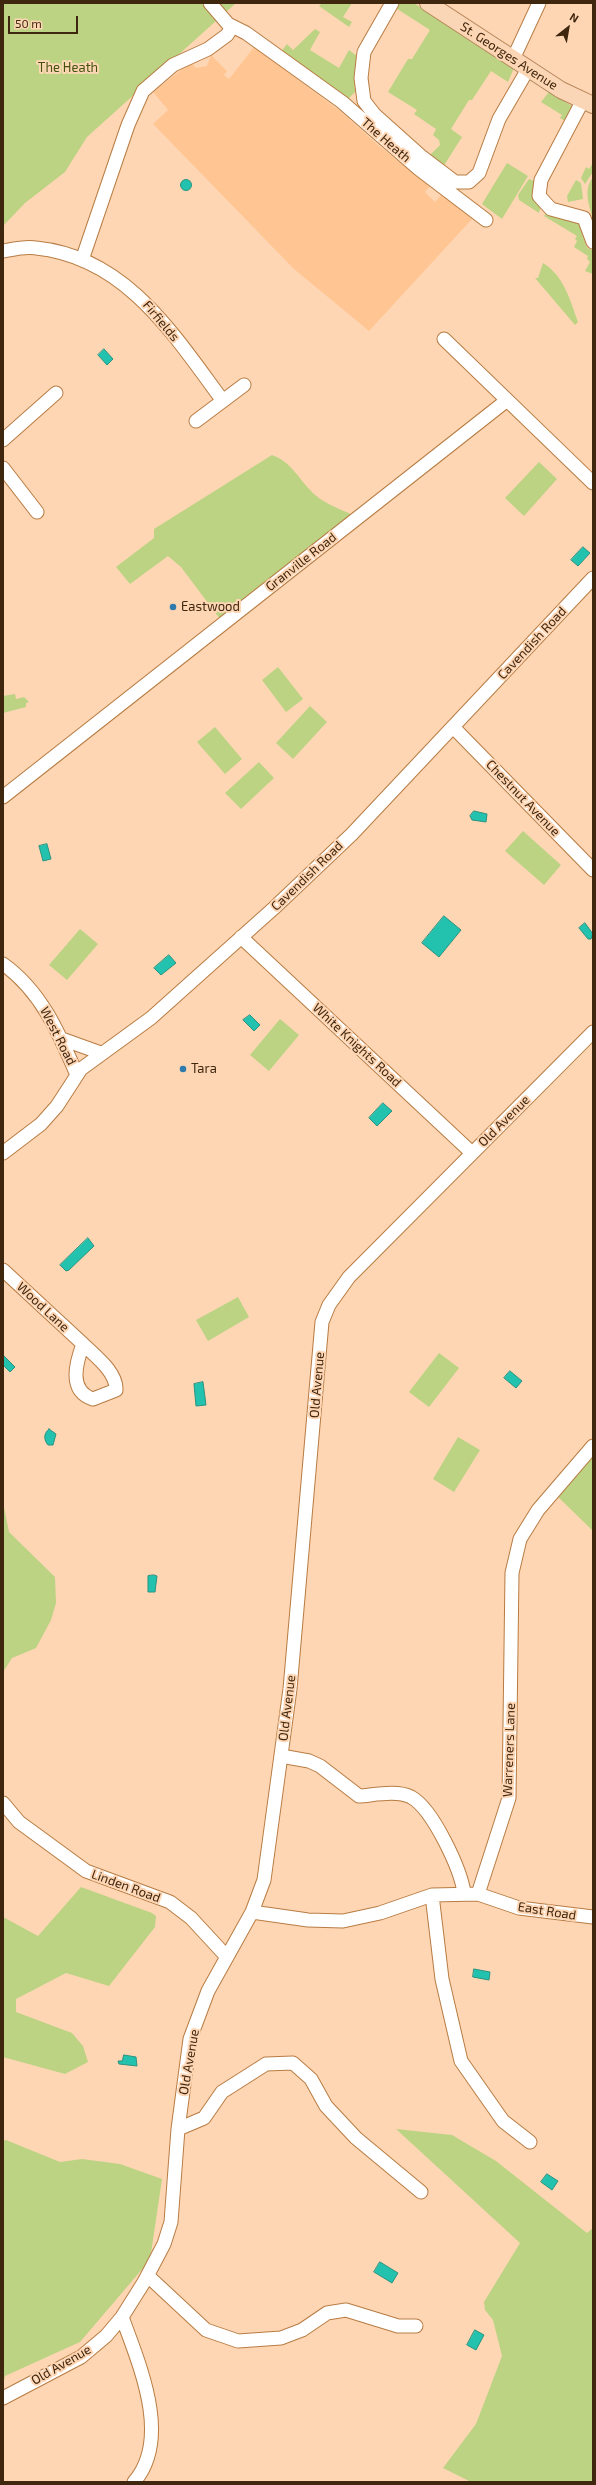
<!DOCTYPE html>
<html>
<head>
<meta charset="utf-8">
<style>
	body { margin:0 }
	#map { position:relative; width:596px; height:2485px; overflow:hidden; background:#fed6b4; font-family:"Exo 2",sans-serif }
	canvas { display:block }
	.frame { position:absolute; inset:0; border:4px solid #3f260e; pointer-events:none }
	.north { position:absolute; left:548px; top:8px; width:40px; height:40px; -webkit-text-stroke:3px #fed6b4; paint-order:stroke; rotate:31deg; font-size:11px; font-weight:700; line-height:16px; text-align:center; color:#3f260e }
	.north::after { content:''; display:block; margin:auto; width:14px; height:18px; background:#3f260e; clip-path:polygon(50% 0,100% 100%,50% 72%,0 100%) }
	.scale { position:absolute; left:8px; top:16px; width:70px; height:18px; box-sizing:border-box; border:2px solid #3f260e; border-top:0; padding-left:5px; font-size:12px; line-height:14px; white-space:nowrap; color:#3f260e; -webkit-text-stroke:3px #fed6b4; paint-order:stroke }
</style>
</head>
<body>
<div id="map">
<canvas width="596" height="2485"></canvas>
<div class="frame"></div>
<div class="north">N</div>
<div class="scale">50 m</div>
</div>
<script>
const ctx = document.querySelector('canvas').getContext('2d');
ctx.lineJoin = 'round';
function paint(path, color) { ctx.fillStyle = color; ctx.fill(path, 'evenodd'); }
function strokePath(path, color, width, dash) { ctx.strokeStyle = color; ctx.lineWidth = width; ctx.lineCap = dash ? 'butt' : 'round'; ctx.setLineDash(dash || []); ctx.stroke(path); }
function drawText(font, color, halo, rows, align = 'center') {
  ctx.font = font + ' "Exo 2",sans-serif'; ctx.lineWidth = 4; ctx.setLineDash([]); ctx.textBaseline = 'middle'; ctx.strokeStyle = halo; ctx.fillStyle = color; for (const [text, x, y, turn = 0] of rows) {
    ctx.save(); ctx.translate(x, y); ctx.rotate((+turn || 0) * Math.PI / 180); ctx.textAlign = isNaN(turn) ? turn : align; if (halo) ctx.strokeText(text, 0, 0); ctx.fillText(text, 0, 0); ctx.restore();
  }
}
paint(new Path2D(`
	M254,47L340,111L379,146L430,186L425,192L435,202L442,194L473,218L369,331L294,269L153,124L168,110L153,92L191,62L196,68L207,66L211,55L227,71L224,75L229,79Z`), '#ffc694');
paint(new Path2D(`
	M3,3H236L87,137L65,172L25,203L3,226Z
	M322,3H352L343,17L352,22L349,27L319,6Z
	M392,3H414L514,68L508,82L491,71L472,100H469L451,129L462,137L443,167L429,156L440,145L439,140L433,135L436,129L414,114L417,110L388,92L408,59H412L430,30L391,5Z
	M315,29L320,32L310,50L339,68L349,50L357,56L354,77L355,92L347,100L280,53L287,44L293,50Z
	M549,92L572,106L567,122L560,118L562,115L541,102Z
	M507,163L528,176L502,219L482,204Z
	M593,163V172L585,184L581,178L586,167L589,169Z
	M593,177V219C589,205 583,190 593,177Z
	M529,179L537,182L541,205L539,213L519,200L518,195Z
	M576,180L581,183L583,199L568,202L567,196Z
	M547,212L583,225L585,231L582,234L587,248L593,250V274L585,271L590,262L587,259L588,256L574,247L577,241L575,239L577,236L544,216Z
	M543,263C564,276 570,300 578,322L575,325L535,278H538Z
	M272,455C292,462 299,480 314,494C326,505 346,511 361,519L223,623L181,567L168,556L130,584L116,567L154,538V529Z
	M539,462L557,479L524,516L505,498Z
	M278,667L303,699L286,712L262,680Z
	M15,694L16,699L24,697L29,702L26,703V707L3,713V696Z
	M310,706L327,722L293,759L276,743Z
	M215,727L242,759L225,774L197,742Z
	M259,762L274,778L241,809L225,793Z
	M523,831L561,865L544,885L505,851Z
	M80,929L98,944L67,980L49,965Z
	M280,1019L299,1035L269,1071L250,1055Z
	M238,1297L249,1317L208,1341L196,1320Z
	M439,1353L459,1368L429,1407L409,1392Z
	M458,1437L480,1450L454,1492L433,1479Z
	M593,1446V1531L553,1492Z
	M3,1502L9,1532L55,1577L56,1603L51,1620L36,1648L12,1658L3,1672Z
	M81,1887L152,1913L156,1916L155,1927L109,1986L66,1973L16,1999V2012L72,2033L83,2046L88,2062L65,2074L3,2057V1917L38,1936Z
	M396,2129L452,2135L496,2161L587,2233L593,2228V2482H471L443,2468L476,2424L502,2356L493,2320L485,2310L484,2302L520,2243Z
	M6,2140L60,2162L82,2159L120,2164L162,2179L150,2260L80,2342L5,2376L3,2385V2141Z`), '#bbd382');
const water = new Path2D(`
	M180.5 185a5.5 5.5 0 1 1 11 0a5.5 5.5 0 1 1-11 0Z
	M104,349L113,359L107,365L98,355Z
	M583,547L590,553L578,566L571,560Z
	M474,811L487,814L486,822L472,820L470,816Z
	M47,844L51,859L43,861L39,846Z
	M444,916L461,930L439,957L422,943Z
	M585,923L593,934L591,939H588L579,928Z
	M169,955L176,963L161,975L154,968Z
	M250,1015L260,1025L254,1031L243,1020Z
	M383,1103L392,1111L377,1126L369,1118Z
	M88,1238L94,1246L69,1270L66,1271L60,1265Z
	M3,1355L15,1367L10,1372L3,1365Z
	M510,1371L522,1381L516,1388L504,1378Z
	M203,1382L206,1405L196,1406L194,1384Z
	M49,1429L56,1434L53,1445H48C44,1440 43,1434 49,1429Z
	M154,1575L157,1576L155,1592H148V1576Z
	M474,1969L490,1972L489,1980L473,1977Z
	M124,2055L136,2057L137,2066L119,2064L118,2061H122Z
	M547,2174L558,2181L552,2190L541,2182Z
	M380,2262L398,2273L392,2283L374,2272Z
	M475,2330L484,2335L476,2350L467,2345Z`);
paint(water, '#22c2af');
strokePath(water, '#2b937f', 1);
const minor = new Path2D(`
	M210,3L228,24L246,33L342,102L419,169L486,220
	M392,3L364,52L361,78L364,101L374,114L422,157L455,182H469L479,173L499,119L528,69
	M513,59L539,3
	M582,102L541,180L539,196L551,209L584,218L593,242
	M3,251C14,249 26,246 36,248C126,257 174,335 223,401
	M82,260L128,125L143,91L173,65L208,49L227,35L232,27
	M444,339L593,483
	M196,421L244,385
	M3,440L56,393
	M3,468L37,512
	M453,727L593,870
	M3,797L506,401
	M241,937L472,1153
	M3,964C41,991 59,1033 77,1075
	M62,1039L101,1053
	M3,1153L41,1124L57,1106L81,1069L151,1018L274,908L352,834L593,578
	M3,1270L83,1344C95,1356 117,1372 116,1390L93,1399C68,1391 76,1363 83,1344
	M281,1756L309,1761L320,1766L359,1796C374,1795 397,1790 411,1797C433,1809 461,1870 464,1893
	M3,1803L19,1822L86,1871L170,1902L191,1918L227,1957
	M478,1894L519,1908L593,1917
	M432,1895L442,1979L461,2061L503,2121L530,2142
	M252,1912L308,1920L343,1921L380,1913L432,1895L478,1894L509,1798L512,1573L520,1539L538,1510L593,1446
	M178,2129L204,2118L222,2092L266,2064L293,2063L311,2079L326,2106L356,2138L421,2192
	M148,2276L206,2330L238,2341L281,2338L302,2330L327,2313L346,2310L398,2326H416
	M122,2317C139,2364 172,2438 134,2482
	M3,2398L81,2357L106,2336L122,2317L144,2282L164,2244L171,2222L178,2129L190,2039L208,1991L252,1912L264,1880L290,1689L322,1322L329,1305L349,1277L593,1032`);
const major = new Path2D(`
	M428,3L561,90L593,105`);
strokePath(minor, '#b87c43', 15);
strokePath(major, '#b8875b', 18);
strokePath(minor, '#fff', 13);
strokePath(major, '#fbd6b6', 16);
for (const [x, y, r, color] of [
	[173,607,4,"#2f7aad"],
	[183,1069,4,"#2f7aad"]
]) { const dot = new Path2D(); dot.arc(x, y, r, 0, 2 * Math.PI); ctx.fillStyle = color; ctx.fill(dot); strokePath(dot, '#fed6b4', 1.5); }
drawText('13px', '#3f260e', '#fed6b4', [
	["St. Georges Avenue",509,56,33],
	["The Heath",386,140,41],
	["Firfields",161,321,50],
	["Granville Road",301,562,-38],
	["Cavendish Road",532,643,-47],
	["Chestnut Avenue",523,798,46],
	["Cavendish Road",307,876,-44],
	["West Road",58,1036,63],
	["White Knights Road",357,1045,43],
	["Old Avenue",504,1121,-45],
	["Wood Lane",43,1307,43],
	["Old Avenue",317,1385,-85],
	["Old Avenue",287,1708,-83],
	["Warreners Lane",509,1750,-88],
	["Linden Road",126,1886,20],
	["East Road",547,1911,9],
	["Old Avenue",189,2062,-80],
	["Old Avenue",61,2365,-30]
]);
drawText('13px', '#43530d', '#fed6b4', [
	["The Heath",68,68]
]);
drawText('13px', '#3f260e', '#fed6b4', [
	["Eastwood",181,607],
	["Tara",191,1069]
], 'left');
</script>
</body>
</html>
